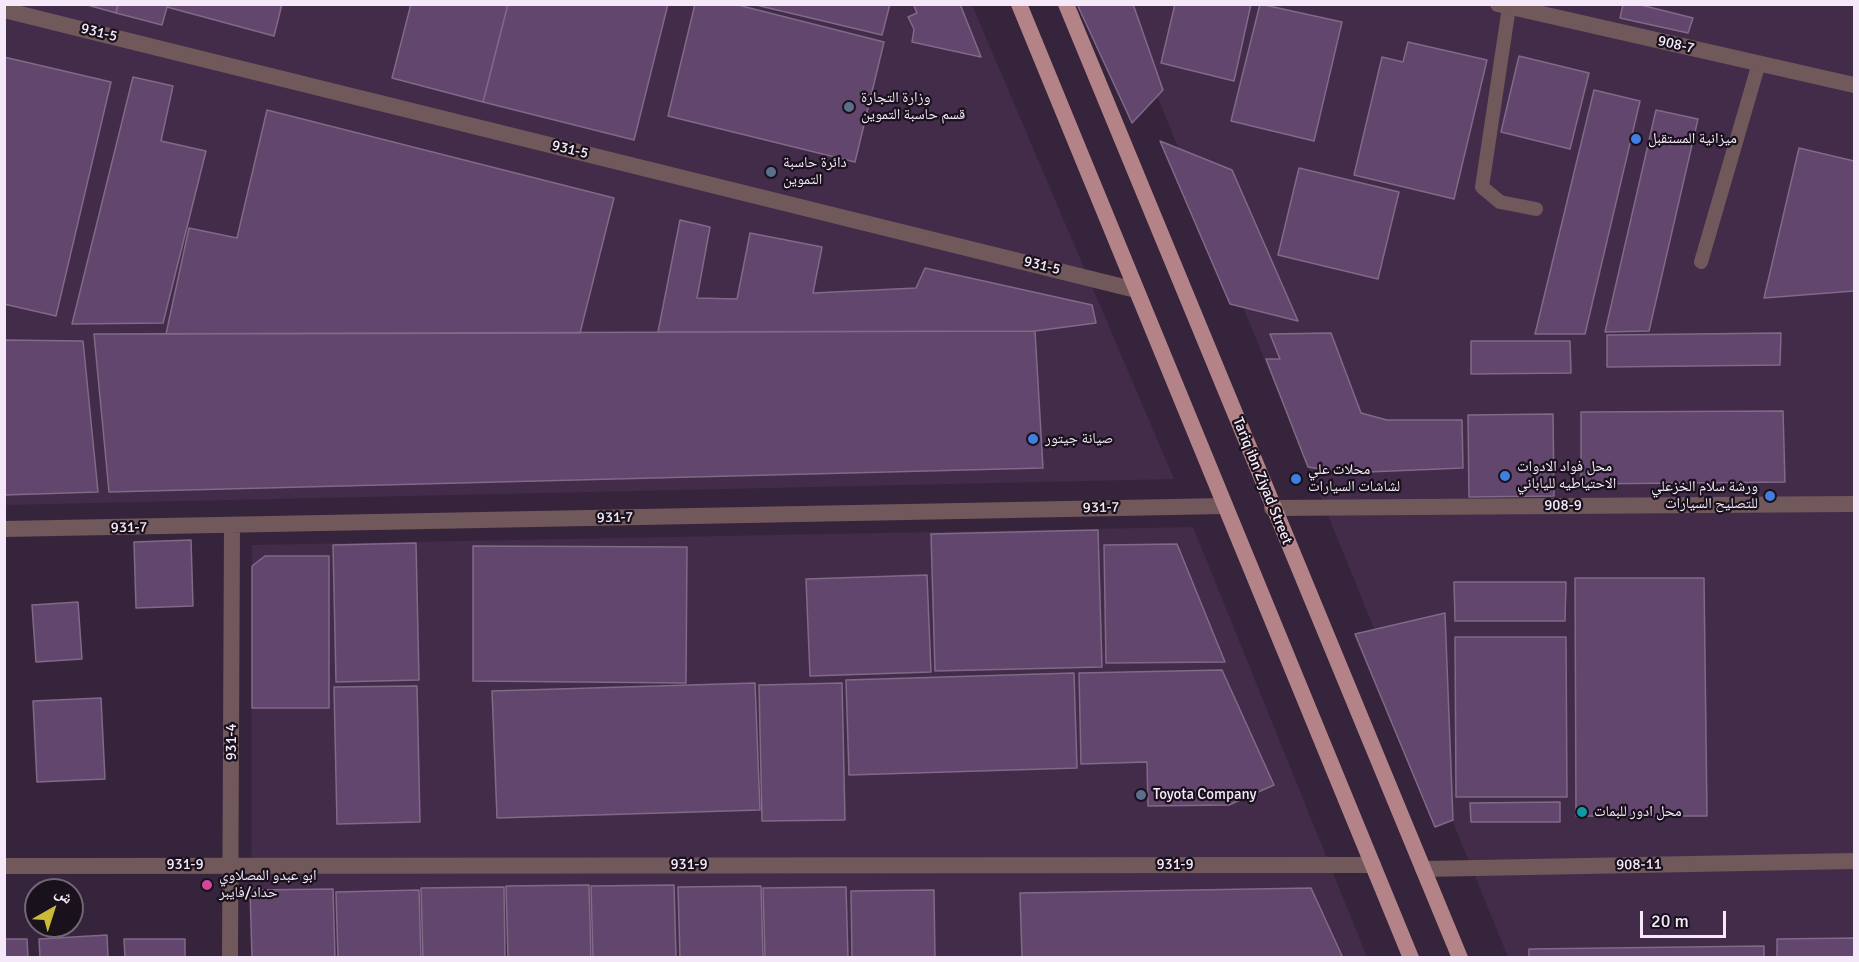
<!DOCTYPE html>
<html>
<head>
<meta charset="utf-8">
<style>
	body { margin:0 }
	#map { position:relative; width:1859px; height:962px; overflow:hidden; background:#36243c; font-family:Signika,"Noto Naskh Arabic",sans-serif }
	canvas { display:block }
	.frame { position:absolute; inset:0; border:6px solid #f5e9f9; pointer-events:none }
	.north { position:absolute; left:24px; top:878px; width:60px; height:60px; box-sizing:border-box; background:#19111c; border:2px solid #716774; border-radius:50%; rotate:39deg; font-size:16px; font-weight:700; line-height:24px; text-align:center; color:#f5e9f9 }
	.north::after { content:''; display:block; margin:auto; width:21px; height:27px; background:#cdb938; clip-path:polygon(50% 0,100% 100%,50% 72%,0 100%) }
	.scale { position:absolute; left:1640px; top:911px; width:86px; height:27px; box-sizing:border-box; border:3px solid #f5e9f9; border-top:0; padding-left:8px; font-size:18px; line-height:21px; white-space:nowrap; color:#f5e9f9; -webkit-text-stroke:4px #19111c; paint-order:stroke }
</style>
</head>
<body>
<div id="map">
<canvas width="1859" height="962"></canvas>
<div class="frame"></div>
<div class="north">ش</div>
<div class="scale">20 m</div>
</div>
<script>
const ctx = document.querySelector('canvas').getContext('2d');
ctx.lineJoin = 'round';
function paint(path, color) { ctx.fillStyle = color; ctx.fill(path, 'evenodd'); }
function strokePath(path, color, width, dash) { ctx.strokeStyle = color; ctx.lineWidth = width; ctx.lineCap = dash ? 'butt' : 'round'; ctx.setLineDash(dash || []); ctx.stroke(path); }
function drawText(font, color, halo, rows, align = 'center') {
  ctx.font = font + ' Signika,"Noto Naskh Arabic",sans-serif'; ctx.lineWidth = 4.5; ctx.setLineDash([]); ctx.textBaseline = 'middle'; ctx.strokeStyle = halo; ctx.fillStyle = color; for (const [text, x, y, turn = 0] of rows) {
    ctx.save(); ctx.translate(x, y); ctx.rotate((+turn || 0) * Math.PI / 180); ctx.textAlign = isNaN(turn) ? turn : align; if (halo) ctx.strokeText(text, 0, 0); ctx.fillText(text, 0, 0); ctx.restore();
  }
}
paint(new Path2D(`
	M4,5H972L1174,479L5,505Z
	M1120,5H1854V957H1508Z
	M1193,527L1367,957L251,958L252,545Z`), '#422c4a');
const building = new Path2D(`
	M84,4H118L116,13Z
	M118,4H282L274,36L167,7L162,25L116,13Z
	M411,4H508L483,102L392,78Z
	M508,4H668L634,140L483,102Z
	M695,4H734L884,42L855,162L668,116Z
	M752,4H890L882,35Z
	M913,4H960L981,57L912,42L914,29L908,17L917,13Z
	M1077,4H1133L1163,90L1132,123Z
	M1175,4H1251L1234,81L1161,63Z
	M1260,4L1342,22L1314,141L1231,121Z
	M1623,4H1637L1693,18L1688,33L1620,18Z
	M1408,42L1487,60L1454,199L1354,175L1382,57L1403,62Z
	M1519,56L1589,73L1570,149L1501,132Z
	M4,57L111,82L56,316L4,304Z
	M133,77L173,86L161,141L206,151L163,323L72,324Z
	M1594,90L1640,101L1585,334H1535Z
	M267,110L614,198L580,333L166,334L189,228L237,238Z
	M1656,110L1698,119L1649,331L1605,332Z
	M1160,141L1232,170L1298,321L1230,304Z
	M1799,148L1854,161V291L1764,298Z
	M1299,168L1399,192L1378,279L1278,255Z
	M680,220L710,227L697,298L737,299L750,233L822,247L813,293L916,288L925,268L1092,305L1096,323L1035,331L658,332Z
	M1035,331L1043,468L109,492L94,334Z
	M1331,333L1361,413L1387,420H1462L1463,468L1344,473L1308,467L1266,359H1280L1270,334Z
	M1781,333L1780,365L1607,367V335Z
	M4,340L83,341L98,492L4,495Z
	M1471,341H1570L1571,373L1471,374Z
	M1783,411L1785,482L1581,484V412Z
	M1553,414L1554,496L1469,497L1468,415Z
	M1098,530L1102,667L935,671L931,534Z
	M191,540L193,606L136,608L134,542Z
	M416,543L419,680L336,682L333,545Z
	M1177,544L1225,662L1106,663L1104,545Z
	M473,546L687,547L686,683L473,681Z
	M265,556H329V708H252V566Z
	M927,575L931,672L810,676L806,579Z
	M1575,578H1704L1707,816H1576Z
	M1454,582H1566L1565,621H1455Z
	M78,602L82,659L36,662L32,605Z
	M1445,613L1453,820L1435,827L1355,634Z
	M1455,637H1566L1567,797H1456Z
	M1222,670L1274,785L1229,805L1148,806L1147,762L1081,764L1079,673Z
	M1074,673L1077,768L849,775L846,680Z
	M755,683L760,810L497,818L492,691Z
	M842,683L845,820L762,821L759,685Z
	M417,686L420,822L337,824L334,687Z
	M101,698L105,779L37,782L33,701Z
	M1560,802V822H1471L1470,803Z
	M589,885L591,958H508L506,886Z
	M674,885L676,958H593L591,886Z
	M761,886L763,958H680L678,887Z
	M504,887L505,958H423L421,888Z
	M846,887L848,958H765L763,888Z
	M1311,888L1343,958H1022L1020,893Z
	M333,889L335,958H252L250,890Z
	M419,890L421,958H338L336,892Z
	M934,890L935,958H852L851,891Z
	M107,935L108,958H40L39,939Z
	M1854,938V958H1777V939Z
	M4,939H27L28,958H4Z
	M124,939H185V958H125Z
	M1764,946V958H1529V949Z`);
paint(building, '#63466d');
strokePath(building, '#806a87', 1.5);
strokePath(new Path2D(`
	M1509,7L1482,187L1500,202L1536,209
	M1701,262L1759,63`), '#71585a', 14);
strokePath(new Path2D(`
	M1498,4L1854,85
	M4,10L1136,290
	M1272,508L1854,504
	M4,529L1225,506
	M4,866L1373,865
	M1423,869L1854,861
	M230,958L232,526`), '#71585a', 16);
strokePath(new Path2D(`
	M1019,4L1411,958
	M1066,4L1460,958`), '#b48388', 16);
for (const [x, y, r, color] of [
	[849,107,6,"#5c6f8a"],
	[1636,139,6,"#3f7fe0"],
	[771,172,6,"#5c6f8a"],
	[1033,439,6,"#3f7fe0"],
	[1505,476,6,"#3f7fe0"],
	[1296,479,6,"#3f7fe0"],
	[1770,496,6,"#3f7fe0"],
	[1141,795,6,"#5c6f8a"],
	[1582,812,6,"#0f9aa8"],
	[207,885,6,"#d1479c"]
]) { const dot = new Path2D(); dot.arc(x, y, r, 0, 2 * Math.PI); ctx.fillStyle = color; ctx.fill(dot); strokePath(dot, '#19111c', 2); }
drawText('15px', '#f5e9f9', '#19111c', [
	["931-5",99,33,14],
	["908-7",1676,45,13],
	["931-5",570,150,14],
	["931-5",1042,266,14],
	["Tariq ibn Ziyad Street",1262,481,68],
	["908-9",1563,506],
	["931-7",1101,508,-1],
	["931-7",615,518,-1],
	["931-7",129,528,-1],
	["931-4",232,742,-90],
	["931-9",185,865],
	["931-9",689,865],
	["931-9",1175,865],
	["908-11",1639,865,-1]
]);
drawText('15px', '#f5e9f9', '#19111c', [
	["وزارة التجارة",861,98],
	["قسم حاسبة التموين",861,115],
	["ميزانية المستقبل",1648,139],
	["دائرة حاسبة",783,163],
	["التموين",783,180],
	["صيانة جيتور",1045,439],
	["محل فواد الادوات",1517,467],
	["الاحتياطيه للياباني",1517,484],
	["محلات علي",1308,470],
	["لشاشات السيارات",1308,487],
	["ورشة سلام الخزعلي",1758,487,"right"],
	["للتصليح السيارات",1758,504,"right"],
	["Toyota Company",1153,795],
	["محل ادور للبمات",1594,812],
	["ابو عبدو المصلاوي",219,876],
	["حداد/فايبر",219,893]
], 'left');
</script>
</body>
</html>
